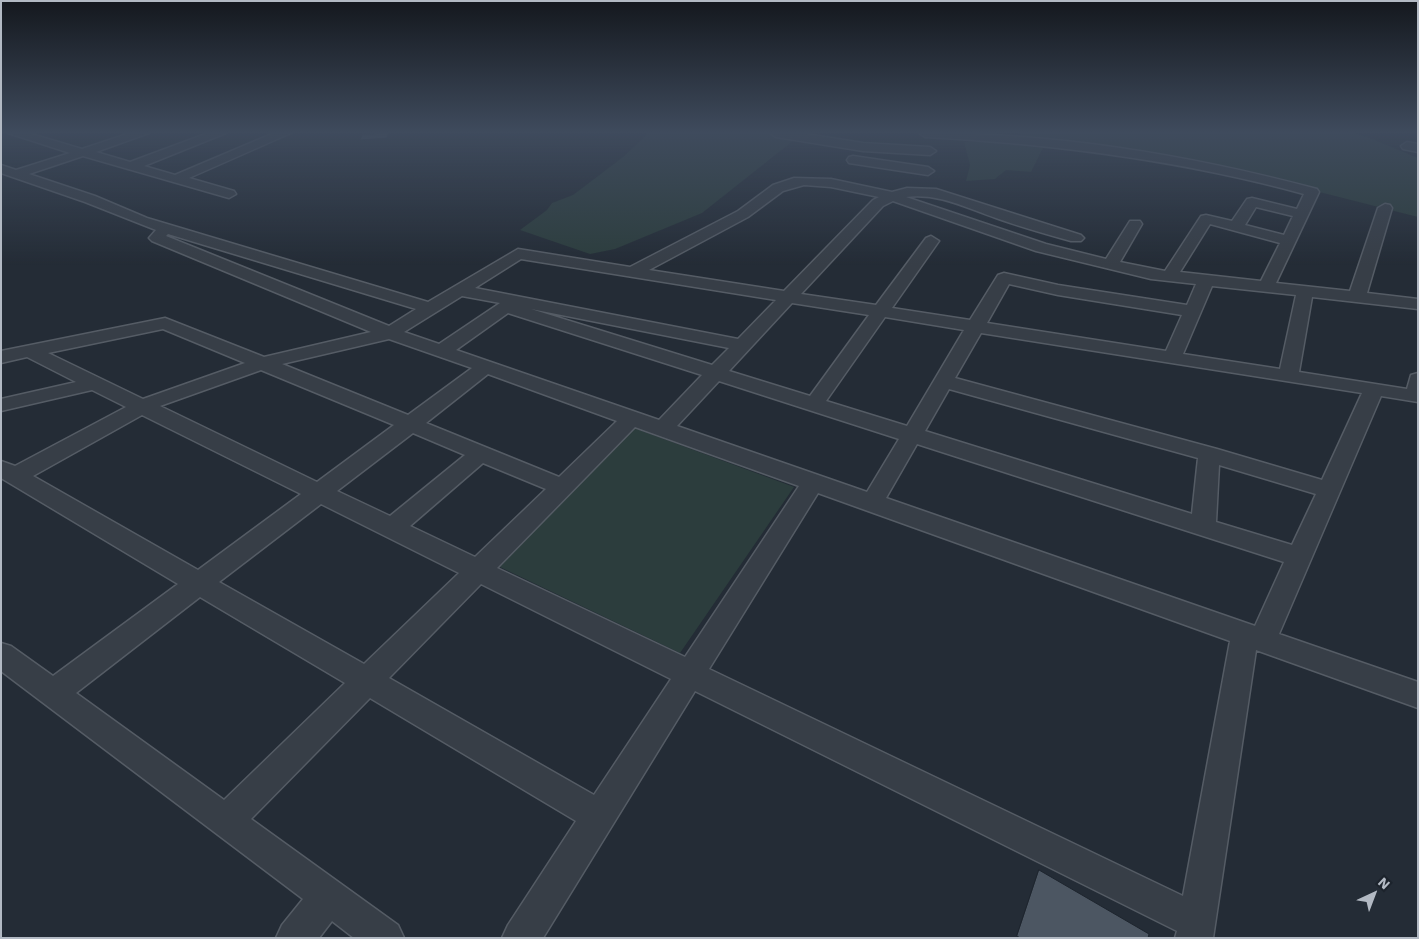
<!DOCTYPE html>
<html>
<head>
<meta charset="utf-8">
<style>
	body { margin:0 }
	#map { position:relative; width:1419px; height:939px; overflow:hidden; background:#242c36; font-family:"Work Sans",sans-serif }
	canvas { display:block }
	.frame { position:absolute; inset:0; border:2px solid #b2b9c3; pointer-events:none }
	.north { position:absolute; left:1349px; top:869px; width:50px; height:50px; -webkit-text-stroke:4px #1c232c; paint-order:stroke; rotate:43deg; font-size:14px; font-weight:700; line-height:20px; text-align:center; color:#b2b9c3 }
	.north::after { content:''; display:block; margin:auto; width:18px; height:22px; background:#b2b9c3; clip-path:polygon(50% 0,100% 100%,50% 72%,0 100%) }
</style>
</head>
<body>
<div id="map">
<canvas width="1419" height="939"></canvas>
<div class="frame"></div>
<div class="north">N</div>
</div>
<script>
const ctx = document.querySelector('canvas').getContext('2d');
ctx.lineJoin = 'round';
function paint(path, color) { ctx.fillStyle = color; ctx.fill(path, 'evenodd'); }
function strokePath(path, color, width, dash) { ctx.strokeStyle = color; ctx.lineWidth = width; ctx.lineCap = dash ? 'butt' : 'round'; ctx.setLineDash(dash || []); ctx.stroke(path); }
paint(new Path2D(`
	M648,133H774L793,141L702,213L615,249L590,254L520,230L547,210L552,203L573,195L623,157Z
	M1020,133H1353L1370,138L1418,158V217L1193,160L1113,148L1021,139Z
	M964,142H990L1043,148L1031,172L1006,170L995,179L966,181L970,165Z
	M634,428L794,487L680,653L498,566Z`), '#2c3d3d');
const building = new Path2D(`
	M388,133L387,138L360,140L362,135Z
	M1039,870L1149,934L1148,938H1020L1017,936Z`);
paint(building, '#4c5662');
strokePath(building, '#1e252e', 1);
const street = new Path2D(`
	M8,133H28L82,149L130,133H149L96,152L130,162L208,133H226L144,166L175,175L274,133H291L189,178L234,191L236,194L229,198L83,156L29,174L95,196L147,218L428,302L518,249L630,267L738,211L773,185L794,178L831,179L892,192L907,188L936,189L1081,235L1084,238L1081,241H1071C1046,234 1021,227 996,218C966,208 940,193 906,197L1046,244L1106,259L1130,221H1140L1142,224L1120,262L1165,271L1201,216L1206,215L1232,221L1247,199L1252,198L1297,209L1304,194C1180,160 1054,144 925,137L919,133C1056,133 1185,154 1317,189L1319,192L1276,283L1350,291L1378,208L1385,204L1390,205L1392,208L1367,293L1418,299V309L1312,297L1299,372L1407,389L1411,375L1418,373V402L1381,396L1279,634L1418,682V708L1256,650L1213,938H1175L1177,931L695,691L543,938H502L508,925L576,821L370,698L251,819L398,925L404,938H354L332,921L319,938H276L282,925L303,899L1,671V643L11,646L53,676L178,584L1,478V461L15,466L126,407L92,390L1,411V399L76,382L27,357L1,363V351L165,318L264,357L371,332L152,241L149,238L156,230L85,202L1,173V165L16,170L70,153ZM804,185L831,187L879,197L873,200L784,291L649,270L748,217L783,191ZM893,201L1036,251L1151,279L1196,284L1187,305L1058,285L1004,273L998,275L970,320L892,308L939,241L931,236L926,238L876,305L801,294L883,206ZM1256,207L1293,216L1284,235L1245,225ZM1210,224L1280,243L1261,281L1180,272ZM168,234L416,309L389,326L166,236ZM521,259L776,300L738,339L475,288ZM1009,284L1058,295L1182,315L1166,351L987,323ZM1212,286L1296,295L1280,369L1183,354ZM462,296L500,303L439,344L404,332ZM792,303L869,315L810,396L729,371ZM531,309L729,348L712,365ZM508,313L702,375L659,420L456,350ZM885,317L964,330L907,426L826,401ZM163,329L245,363L143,399L48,353ZM981,333L1362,393L1322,480L1217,449L955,378ZM389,339L472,368L408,415L282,364ZM261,370L394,425L317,482L160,406ZM488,374L617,421L559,477L426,423ZM719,381L899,439L867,492L677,426ZM949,389L1198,458L1192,514L925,431ZM142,415L301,494L198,570L33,476ZM635,427L799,486L685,657L497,568ZM413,433L465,455L390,516L337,491ZM917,444L1284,562L1255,626L886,498ZM483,463L546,489L475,557L410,526ZM1219,465L1316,494L1292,545L1216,522ZM818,493L1230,641L1183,896L709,669ZM321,504L459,573L364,664L219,582ZM481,584L671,679L594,795L389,678ZM200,597L345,683L224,800L76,693Z
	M770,133H800L863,143L930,147L936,151L930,155L863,151L776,137Z
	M1407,142L1418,144V152L1403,149L1401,146Z
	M853,156L928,167L934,171L928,175L849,163L847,160L849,157Z`);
strokePath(street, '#555c65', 3);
paint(street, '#373e47');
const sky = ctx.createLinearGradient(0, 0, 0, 265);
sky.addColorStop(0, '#14181e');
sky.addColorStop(0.5, '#3f4b5d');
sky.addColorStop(1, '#3f4b5d00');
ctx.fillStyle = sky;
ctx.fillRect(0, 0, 1419, 265);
</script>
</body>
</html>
